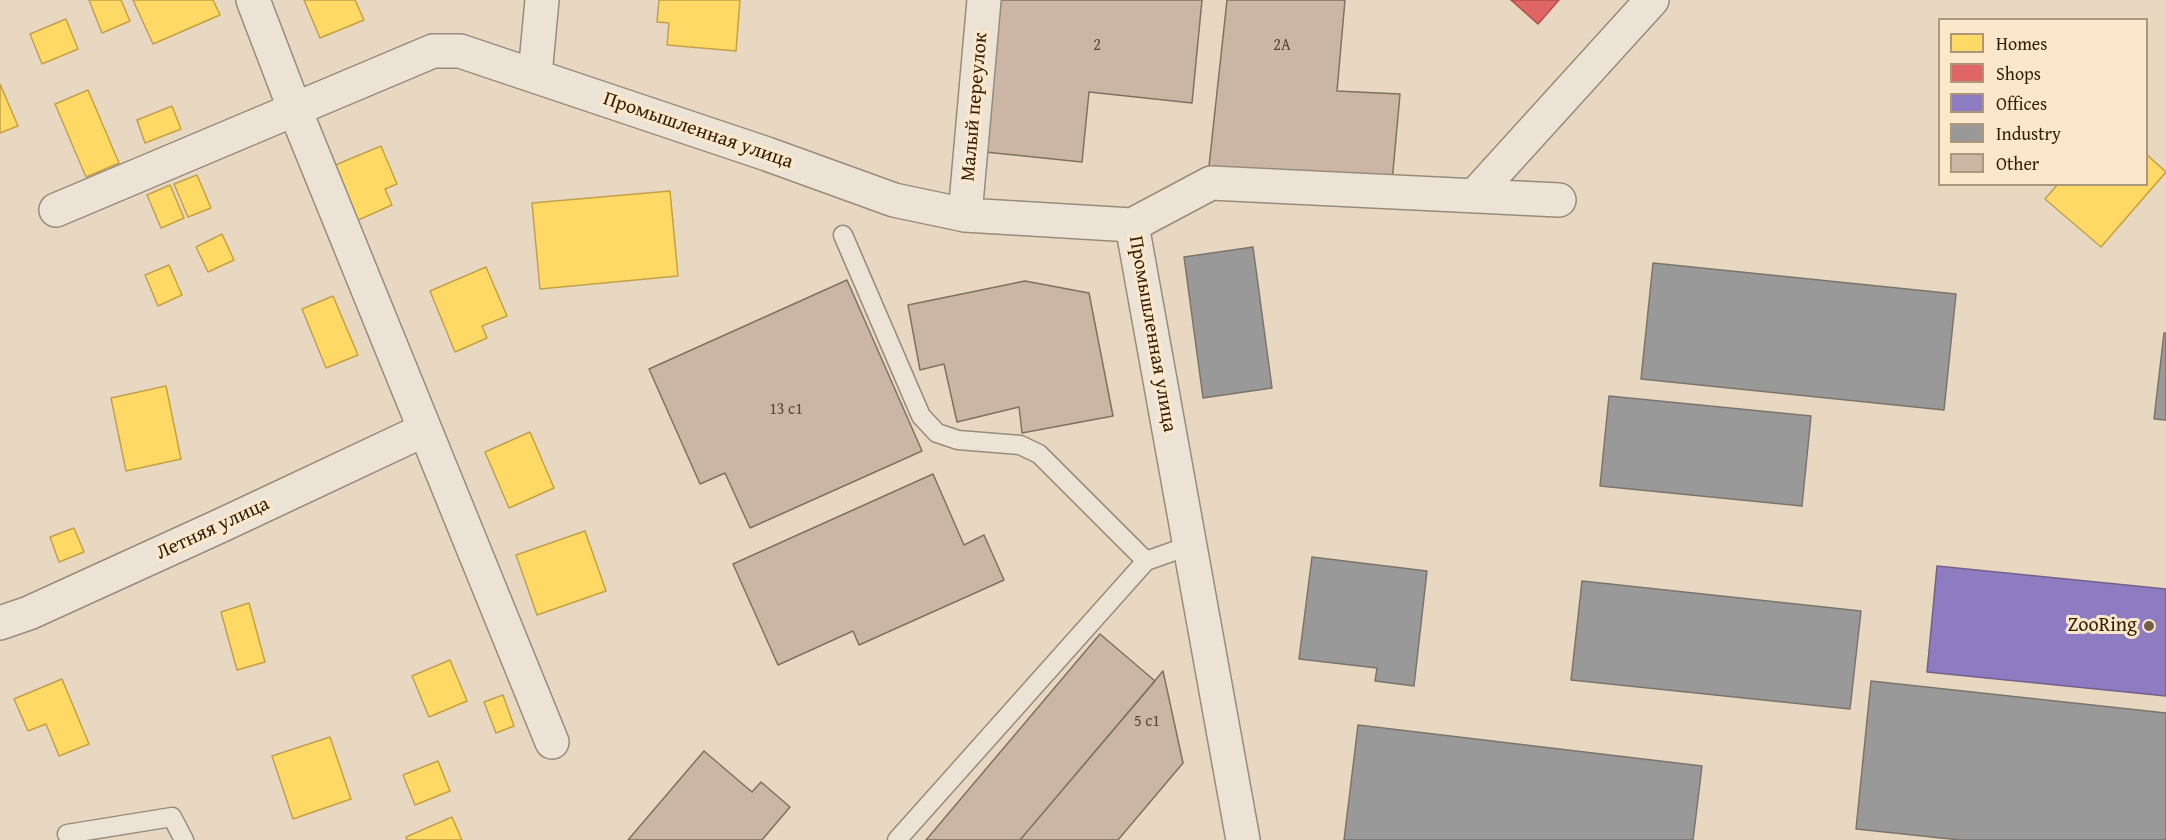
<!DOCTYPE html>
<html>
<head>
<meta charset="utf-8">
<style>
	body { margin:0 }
	#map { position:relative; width:2166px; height:840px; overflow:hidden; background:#e9d8c1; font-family:"Gentium Book Plus",serif }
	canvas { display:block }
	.legend { position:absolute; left:1938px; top:18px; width:210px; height:168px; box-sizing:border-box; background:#fbe8cc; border:2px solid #ac977d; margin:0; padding:8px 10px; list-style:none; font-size:18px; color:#351e06 }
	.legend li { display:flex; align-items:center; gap:12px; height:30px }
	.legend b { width:30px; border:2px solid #ac977d }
</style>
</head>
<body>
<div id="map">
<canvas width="2166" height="840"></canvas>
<ul class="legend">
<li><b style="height:16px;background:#ffd966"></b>Homes</li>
<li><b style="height:16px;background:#e06666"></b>Shops</li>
<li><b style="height:16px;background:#8e7cc3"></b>Offices</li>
<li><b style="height:16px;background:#999"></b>Industry</li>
<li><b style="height:16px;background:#cbb6a6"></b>Other</li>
</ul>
</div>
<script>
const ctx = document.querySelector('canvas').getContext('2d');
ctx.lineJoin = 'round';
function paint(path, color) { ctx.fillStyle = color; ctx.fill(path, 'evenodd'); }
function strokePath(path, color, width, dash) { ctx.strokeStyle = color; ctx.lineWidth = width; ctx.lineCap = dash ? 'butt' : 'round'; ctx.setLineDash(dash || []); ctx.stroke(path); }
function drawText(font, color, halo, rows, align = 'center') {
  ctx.font = font + ' "Gentium Book Plus",serif'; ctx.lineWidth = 6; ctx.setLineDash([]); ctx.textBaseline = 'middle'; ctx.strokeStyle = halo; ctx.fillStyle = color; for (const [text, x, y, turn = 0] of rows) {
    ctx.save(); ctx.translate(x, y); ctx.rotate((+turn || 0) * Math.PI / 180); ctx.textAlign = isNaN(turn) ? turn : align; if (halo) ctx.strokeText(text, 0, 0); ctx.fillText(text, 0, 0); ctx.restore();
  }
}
const homes = new Path2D(`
	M89,0H121L130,21L102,33Z
	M133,0H213L220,15L153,44Z
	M304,0H355L364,20L320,38Z
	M659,0H740L736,51L667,45L669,23L657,22Z
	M66,19L78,49L42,64L30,34Z
	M0,84L18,126L0,133Z
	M88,90L119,163L86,177L55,104Z
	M172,106L181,129L145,143L137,120Z
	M381,146L397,184L385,189L392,205L356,221L333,166Z
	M2146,154L2166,172L2101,247L2045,199L2058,184H2146Z
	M197,175L211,208L188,217L174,184Z
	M170,185L184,218L161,228L147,195Z
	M670,191L678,276L540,289L532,203Z
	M222,234L234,260L208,272L196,247Z
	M169,265L182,295L158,306L145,275Z
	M486,267L507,316L482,326L487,338L455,352L430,291Z
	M333,296L358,355L326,368L302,309Z
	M166,386L181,459L126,471L111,398Z
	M530,432L554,488L509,508L485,452Z
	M74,528L84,552L59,562L50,537Z
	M585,531L606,591L537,615L516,555Z
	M249,603L265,662L237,670L221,612Z
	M450,660L467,701L429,717L412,676Z
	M62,679L89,744L59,756L46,724L28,731L14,699Z
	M503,695L514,726L496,733L484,702Z
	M330,737L351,799L293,819L272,756Z
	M438,761L450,791L415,805L403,775Z
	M452,817L462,840H407L406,837Z`);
paint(homes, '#ffd966');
strokePath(homes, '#c2a149', 1.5);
const shops = new Path2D(`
	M1511,0H1559L1538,24Z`);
paint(shops, '#e06666');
strokePath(shops, '#ad5049', 1.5);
const offices = new Path2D(`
	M1937,566L2166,589V696L1927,672Z`);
paint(offices, '#8e7cc3');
strokePath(offices, '#73608a', 1.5);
const industry = new Path2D(`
	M1253,247L1272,388L1203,398L1184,257Z
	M1653,263L1956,294L1944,410L1641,379Z
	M2164,333H2166V420L2154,419Z
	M1609,396L1811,416L1802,506L1600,486Z
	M1312,557L1427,571L1414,686L1375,681L1377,668L1299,659Z
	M1582,581L1861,611L1850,709L1571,680Z
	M1871,681L2166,713V840H1960L1856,829Z
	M1358,725L1702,766L1693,840H1344Z`);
paint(industry, '#999');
strokePath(industry, '#7b746d', 1.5);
const building = new Path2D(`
	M1001,0H1202L1192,103L1089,92L1082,162L985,152Z
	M1227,0H1345L1337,91L1400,94L1392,182L1209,166Z
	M847,280L922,451L750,528L725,473L700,484L649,369Z
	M1025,281L1089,293L1113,416L1022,433L1019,407L957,422L944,364L920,370L908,305Z
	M933,474L964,545L984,535L1004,580L859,645L853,631L778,665L733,564Z
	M1100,634L1155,681L1020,840H926Z
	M1163,671L1183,763L1118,840H1020Z
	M704,751L752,792L761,782L790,807L762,840H628Z`);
paint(building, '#cbb6a6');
strokePath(building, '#7e7262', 1.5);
const lane = new Path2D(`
	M843,235L921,416L937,433L958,440L1020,445L1039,454L1146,561
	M67,834L172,817L184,840
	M897,840L1146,561L1191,545`);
const street = new Path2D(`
	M253,0L295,110L552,742
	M535,75L542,0
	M1474,196L1652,0
	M56,210L433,51H460L767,154L894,200L965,215L1132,225
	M965,215L984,0
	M1132,225L1243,840
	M1132,225L1211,183L1559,200
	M0,623L29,613L222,525L424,430`);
strokePath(lane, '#988b7b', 21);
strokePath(street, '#988b7b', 36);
strokePath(lane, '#ece3d7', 18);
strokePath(street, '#ece3d7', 33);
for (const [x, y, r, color] of [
	[2149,626,6,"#745f47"]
]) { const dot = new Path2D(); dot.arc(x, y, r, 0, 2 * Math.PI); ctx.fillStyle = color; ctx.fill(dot); strokePath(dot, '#fbe8cc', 2); }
drawText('16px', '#5a442e', null, [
	["2",1097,46],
	["2А",1282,46],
	["13 с1",786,410],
	["5 с1",1147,722]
]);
drawText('20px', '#351e06', '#fbe8cc', [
	["Малый переулок",975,107,-85],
	["Промышленная улица",698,131,19],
	["Промышленная улица",1152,334,80],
	["Летняя улица",213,529,-25]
]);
drawText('20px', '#351e06', '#fbe8cc', [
	["ZooRing",2137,626]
], 'right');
</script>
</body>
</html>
